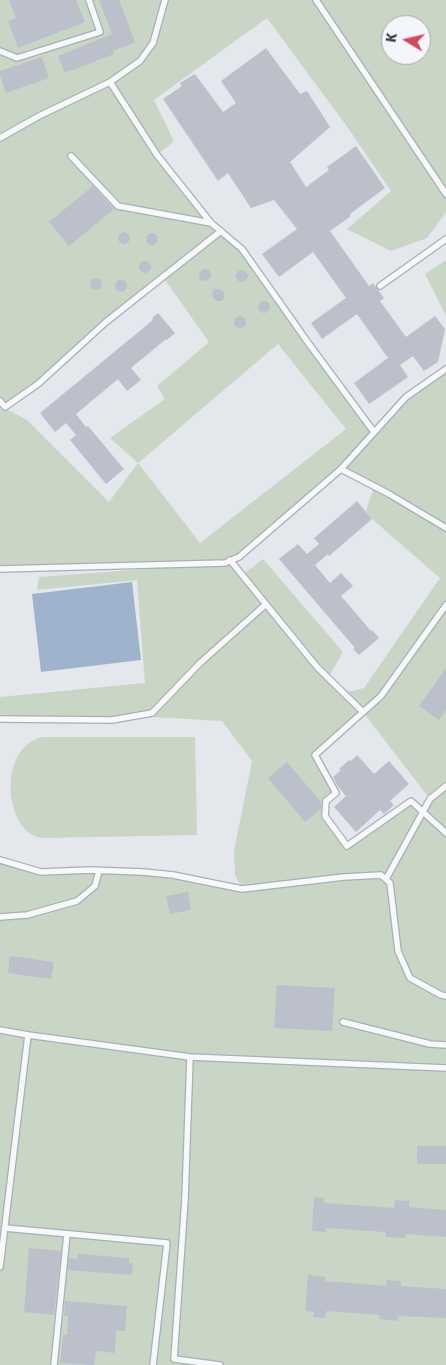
<!DOCTYPE html>
<html>
<head>
<meta charset="utf-8">
<style>
	body { margin:0 }
	#map { position:relative; width:446px; height:1365px; overflow:hidden; background:#e4e7ec; font-family:"Fira Sans",sans-serif }
	canvas { display:block }
	.north { position:absolute; left:381px; top:15px; width:50px; height:50px; box-sizing:border-box; background:#f4f6f9; border:1px solid #a4a8b1; border-radius:50%; rotate:279deg; font-size:14px; font-weight:700; line-height:20px; text-align:center; color:#2b3445 }
	.north::after { content:''; display:block; margin:auto; width:18px; height:22px; background:#d1495b; clip-path:polygon(50% 0,100% 100%,50% 72%,0 100%) }
</style>
</head>
<body>
<div id="map">
<canvas width="446" height="1365"></canvas>
<div class="north">K</div>
</div>
<script>
const ctx = document.querySelector('canvas').getContext('2d');
ctx.lineJoin = 'round';
function paint(path, color) { ctx.fillStyle = color; ctx.fill(path, 'evenodd'); }
function strokePath(path, color, width, dash) { ctx.strokeStyle = color; ctx.lineWidth = width; ctx.lineCap = dash ? 'butt' : 'round'; ctx.setLineDash(dash || []); ctx.stroke(path); }
paint(new Path2D(`
	M0,0H446V212L427,238L391,251L347,229L391,191L348,128L267,18L154,100L174,141L157,155L211,223L242,249L374,432L406,397L446,369V1365H0V860L41,872H143L242,888L235,875L234,851L252,761L222,721L153,717L191,674L152,713L112,720L0,719V697L145,683L137,580L37,590L39,577L225,563L0,569V410L4,407L0,401ZM391,25H421V55H391ZM163,277L209,342L157,386L165,399L110,438L138,463L109,502L27,420L5,408L38,384ZM278,344L346,429L200,543L138,463ZM341,469L374,487L366,511L372,519L440,578L364,688L344,693L328,678L343,652L263,559L242,575L230,560L239,557ZM363,712L430,799L423,811L411,801L347,846L325,816L326,801L336,793L315,755Z
	M446,260V316L425,274Z
	M43,737H195L197,835L40,838C34,836 28,833 24,828C3,803 5,745 43,737Z`), '#c9d6c5');
paint(new Path2D(`
	M132,582L141,660L41,672L32,594Z`), '#9fb4cc');
paint(new Path2D(`
	M9,0H76L85,22L18,48L8,21L16,18Z
	M99,0H119L135,42L113,51L114,54L65,73L58,56L112,34Z
	M266,48L300,94L307,91L330,127L290,162L306,187L329,170L327,167L356,146L385,188L350,214L351,216L330,231L369,286L373,283L384,298L380,301L406,337L435,316L445,329L438,362L424,371L413,356L400,365L408,377L369,404L354,383L388,358L357,314L322,339L311,323L346,298L313,252L279,277L262,254L297,229L274,200L251,208L228,173L218,181L163,99L182,86L180,83L195,74L223,112L236,103L221,81Z
	M42,57L49,78L6,93L0,75V71Z
	M93,186L114,209L69,246L49,222Z
	M118 238a6 6 0 1 1 12 0a6 6 0 1 1-12 0Z
	M146 239a6 6 0 1 1 12 0a6 6 0 1 1-12 0Z
	M139 267a6 6 0 1 1 12 0a6 6 0 1 1-12 0Z
	M199 275a6 6 0 1 1 12 0a6 6 0 1 1-12 0Z
	M236 276a6 6 0 1 1 12 0a6 6 0 1 1-12 0Z
	M90 284a6 6 0 1 1 12 0a6 6 0 1 1-12 0Z
	M115 286a6 6 0 1 1 12 0a6 6 0 1 1-12 0Z
	M214,289H220L224,292L225,297L222,301H217L213,298L212,295Z
	M258 307a6 6 0 1 1 12 0a6 6 0 1 1-12 0Z
	M158,313L175,333L167,340L166,339L131,368L141,380L127,391L118,379L76,414L86,427L88,426L124,469L106,484L70,440L76,435L66,423L55,432L40,413L153,320L152,318Z
	M234 322a6 6 0 1 1 12 0a6 6 0 1 1-12 0Z
	M357,501L372,519L329,556L328,554L315,565L330,583L341,573L353,586L341,596L371,631L372,630L379,638L359,655L353,649L355,648L279,559L298,544L307,554L319,544L314,538Z
	M446,668V710L439,720L419,706Z
	M357,755L374,774L389,761L409,784L390,801L394,805L384,814L380,810L356,832L334,807L346,796L337,785L333,777L341,770L339,769L349,760L351,761Z
	M287,762L321,802V809L305,822L268,778Z
	M188,892L191,910L170,914L166,896Z
	M10,956L54,962L51,979L8,973Z
	M277,985L335,988L332,1031L274,1028Z
	M417,1146H446V1164H417Z
	M314,1197L324,1198V1203L394,1208L395,1200L409,1201V1207L446,1210V1237L406,1234L405,1238L386,1237L385,1232L326,1228V1232L312,1231Z
	M29,1248L61,1251L54,1315L24,1312Z
	M78,1254L129,1258V1263H133L132,1275L68,1270L69,1258L77,1259Z
	M308,1275L325,1277V1281L386,1286L387,1280L401,1281V1286L446,1289V1318L399,1316L397,1321L379,1319L380,1315L326,1311L325,1318L313,1317L314,1312L305,1311Z
	M65,1301L127,1306L125,1331H116L115,1353L96,1351L94,1365L60,1363L63,1335H67L68,1316H64Z`), '#bbc0ca');
const lane = new Path2D(`
	M165,0L153,43L140,61L110,82L157,155L211,223L242,249L309,344L374,432
	M316,0L446,194
	M0,51L17,58L100,32L89,0
	M0,138L39,116L110,82
	M71,156L118,206L211,223
	M380,286L446,239
	M0,401L5,407L38,384L106,322L221,231
	M341,469L389,494L446,528
	M230,560L317,667L363,712
	M0,569L225,563L239,557L341,469L406,397L446,369
	M446,605L381,696L315,755L336,793L326,801L325,816L347,846L411,801L446,833
	M0,719L112,720L152,713L200,663L265,605
	M0,860L41,872L90,870L143,872L173,875L242,889L344,877L381,875L390,883L398,951L410,978L441,995L446,996
	M386,879L430,799L446,786
	M0,917L27,915L77,901L95,886L99,871
	M343,1022L430,1044L446,1045
	M0,1030L28,1035L190,1057L446,1068
	M190,1057L185,1199L174,1359L220,1365
	M5,1228L167,1243L153,1365
	M0,1267L28,1035
	M54,1365L67,1234`);
strokePath(lane, '#a9aeb7', 8);
strokePath(lane, '#f7f8fa', 5.5);
</script>
</body>
</html>
